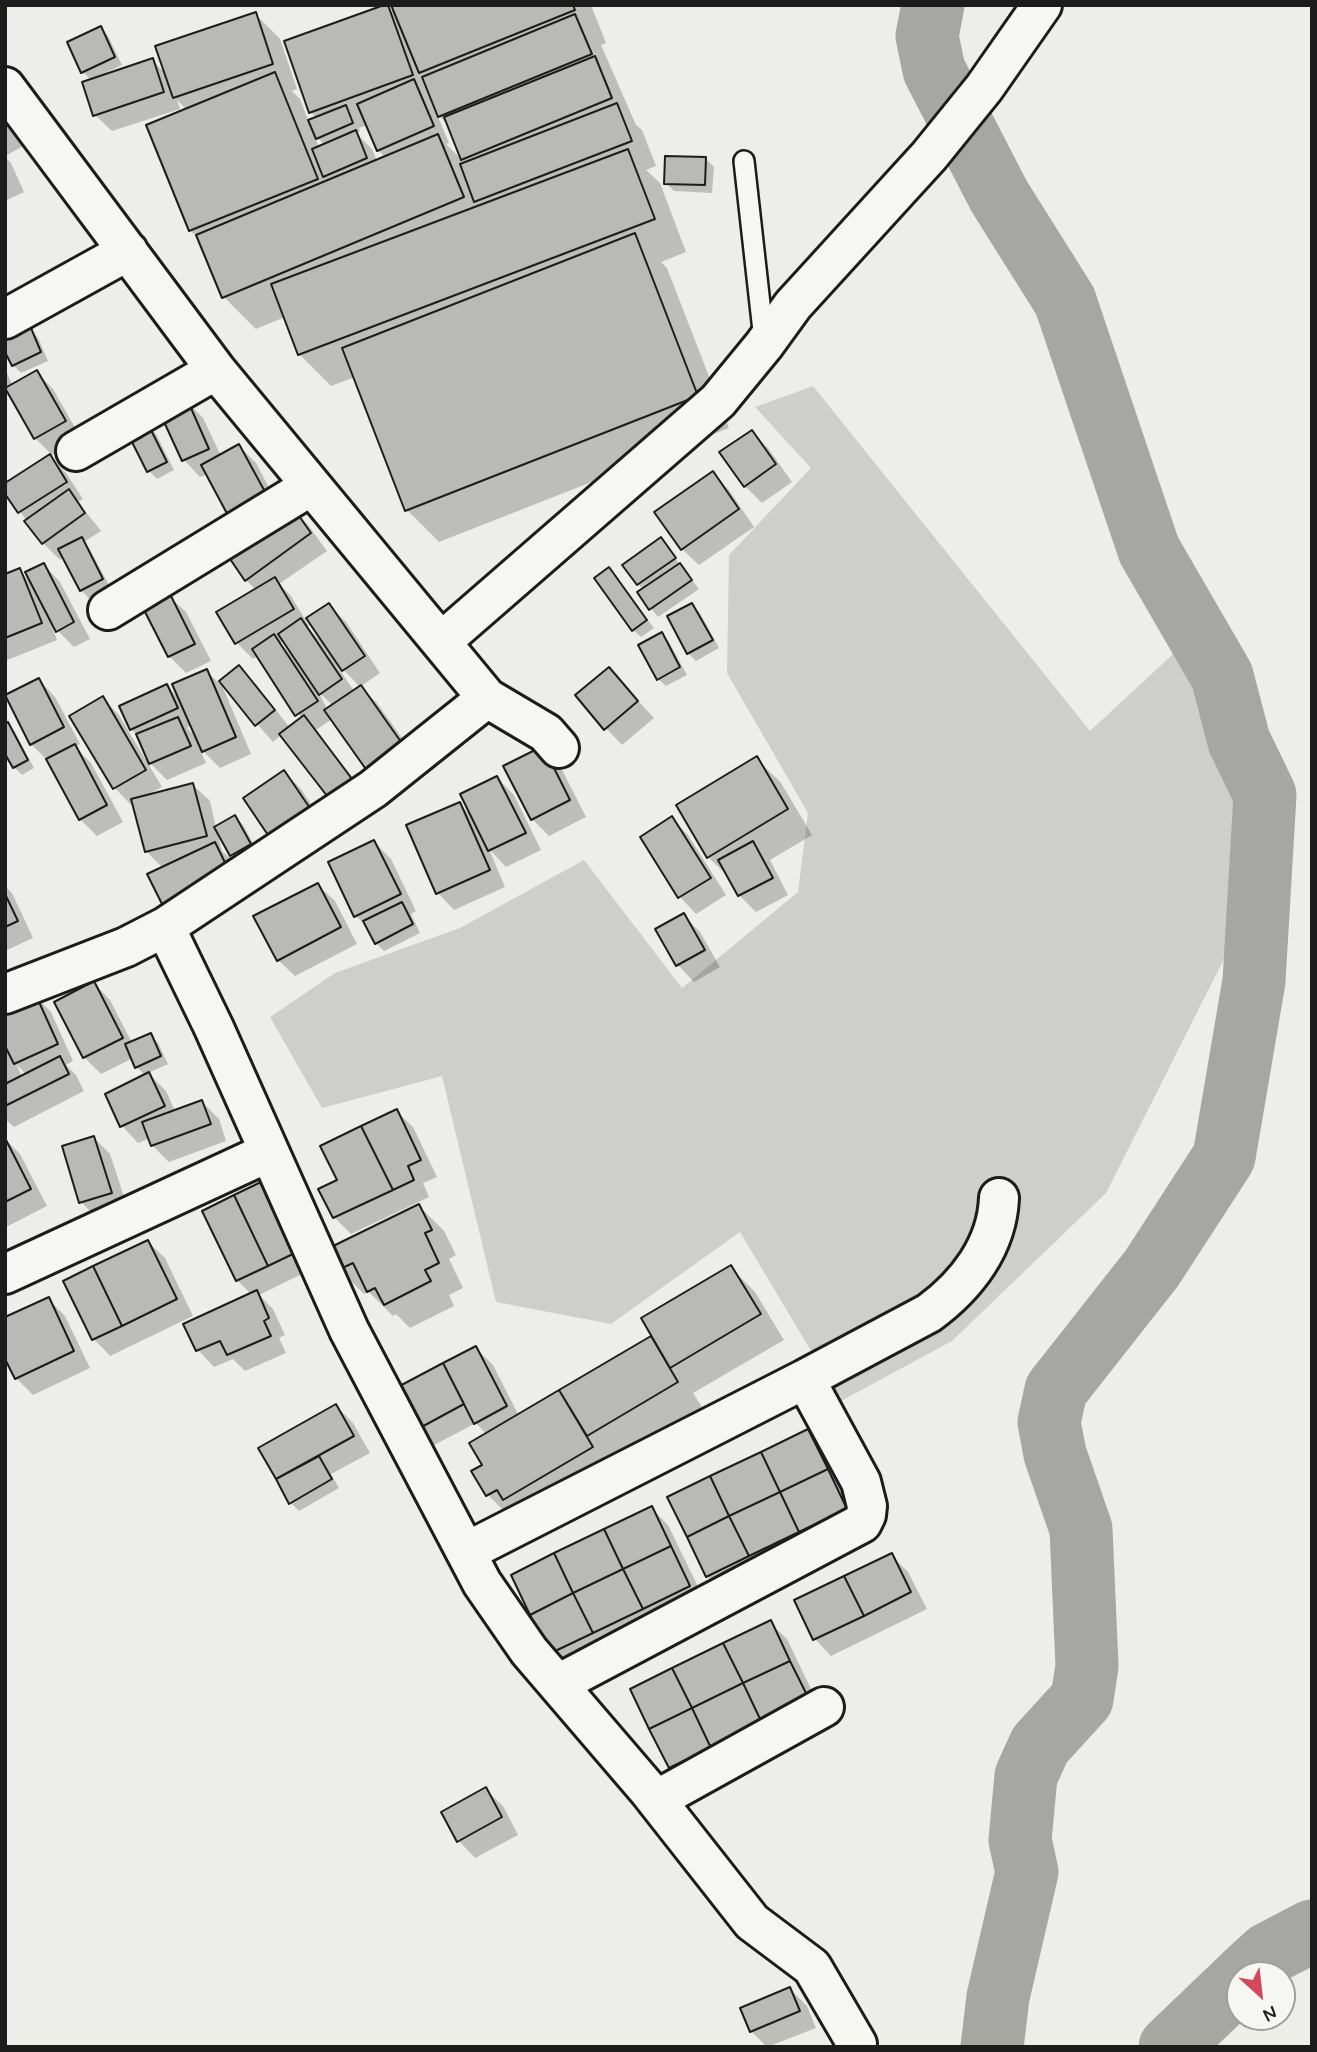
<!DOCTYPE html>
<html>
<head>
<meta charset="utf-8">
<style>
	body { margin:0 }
	#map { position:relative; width:1317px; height:2052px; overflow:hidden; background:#edede9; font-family:Mynerve,sans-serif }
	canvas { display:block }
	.frame { position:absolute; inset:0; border:7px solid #1c1c1c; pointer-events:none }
	.north { position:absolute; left:1226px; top:1961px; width:70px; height:70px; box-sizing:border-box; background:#f6f6f2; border:2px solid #9f9f9c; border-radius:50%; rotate:153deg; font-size:19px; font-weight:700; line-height:28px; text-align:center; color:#1c1c1c }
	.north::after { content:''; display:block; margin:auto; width:24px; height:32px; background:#d1495b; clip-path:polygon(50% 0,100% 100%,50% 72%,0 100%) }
</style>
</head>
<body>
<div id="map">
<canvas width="1317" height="2052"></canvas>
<div class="frame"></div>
<div class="north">N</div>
</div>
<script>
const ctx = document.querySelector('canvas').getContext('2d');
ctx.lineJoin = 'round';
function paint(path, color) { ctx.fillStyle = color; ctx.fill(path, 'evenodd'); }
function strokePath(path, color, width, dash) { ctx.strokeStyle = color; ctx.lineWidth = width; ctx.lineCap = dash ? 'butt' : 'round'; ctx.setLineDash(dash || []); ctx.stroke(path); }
paint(new Path2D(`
	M813,386L1090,731L1213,617L1286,836L1106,1193L952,1341L841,1401L740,1232L611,1324L496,1302L442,1076L322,1108L270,1017L335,973L460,928L584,860L682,988L798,892L808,813L727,673L729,555L811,468L755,407Z`), '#cececb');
paint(new Path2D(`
	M393,5H591L606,43L601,45L636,125L642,130L656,166L646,170L660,183L686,252L661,262L667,268L729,428L439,542L407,510L355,377L331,386L299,354L285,317L256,329L224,297L201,241L190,230L187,110L177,100L180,109L112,131L95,115L91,80L83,72L101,28L108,36L122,65L105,73L106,76L152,60L166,74L255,14L280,39L297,89L292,91L300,99L309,122L317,119L311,112L387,6L398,17ZM437,114L449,126L464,162L446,144L449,143ZM368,125L378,150L386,158L377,161L372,149L356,133L360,131L359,128ZM314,134L325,145L319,148Z
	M5,101L27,144L5,156Z
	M5,157L11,163L24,192L5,201Z
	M706,159L714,167L712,193L674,191L666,183Z
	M30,330L38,338L48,361L21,373L13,365Z
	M5,369L13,386L36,372L53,389L81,438L52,455L35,438L5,387Z
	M186,401L203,418L221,456L239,446L256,463L283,514L292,508L308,525L327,551L279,584L291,596L309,626L307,627L322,642L329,605L346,622L380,673L360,687L377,703L422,766L332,719L316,730L370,800L282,734L273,742L221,683L251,754L220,768L199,747L206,763L167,780L150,763L140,737L131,729L167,686L181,700L206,671L219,683L239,667L256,684L290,728L302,719L258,656L253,659L236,642L256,590L246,580L250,538L208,474L200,477L184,460L161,412ZM284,641L293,653L291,654L280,643ZM339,665L360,687L354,691L337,666ZM317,690L333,706L328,710ZM192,725L198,739L187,728Z
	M148,426L156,434L174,470L157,479L149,471Z
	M751,432L768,448L792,482L762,503L745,486L721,452Z
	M49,457L66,473L83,499L78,502L101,531L84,542L89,548L110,587L89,598L81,590L64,557L60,560L43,543L5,491Z
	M713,474L729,490L754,527L699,565L682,549Z
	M660,539L699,589L658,617L639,593L644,590L638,584Z
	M44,565L60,582L90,639L74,647L51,624L57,640L5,661V576L19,570L32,584Z
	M609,570L654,628L641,637L633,630Z
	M169,596L186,612L211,661L186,673L169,656L145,608Z
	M692,605L700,613L719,648L696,661L688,653Z
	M662,634L669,642L687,675L666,686L658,679Z
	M609,669L654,718L622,745L606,728Z
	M39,680L55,697L80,744L75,747L91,763L123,822L97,836L80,819L48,761L31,744Z
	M102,698L119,715L162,787L147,795L193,785L210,801L216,828L235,817L243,825L258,852L240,863L232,855L217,831L222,851L232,860L248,894L163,868L146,851L134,803L131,805L115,788Z
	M7,724L15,732L34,768L22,775L14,767Z
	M757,759L781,783L812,835L770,860L788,895L756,912L739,895L731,879L708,857Z
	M559,764L586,817L549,836L532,819L505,766Z
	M284,772L301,789L329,831L246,798Z
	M497,778L514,795L541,850L506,867L489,849L505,887L454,910L438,893L460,804L472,817Z
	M672,819L688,835L726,895L696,914L680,897L642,837Z
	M374,842L391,859L416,911L411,914L420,933L384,951L376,943L369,929L356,916Z
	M318,885L335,901L357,944L295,976L278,960Z
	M5,886L12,893L33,938L5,951Z
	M683,915L700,932L720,967L694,982L678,965Z
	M94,983L110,1000L132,1043L150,1035L158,1043L168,1064L148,1073L166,1091L175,1111L202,1102L219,1119L226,1141L169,1162L152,1145L150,1138L138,1143L122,1126L107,1095L146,1076L137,1067L133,1058L101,1074L84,1057Z
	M34,995L51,1012L73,1061L66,1065L76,1075L84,1091L14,1127L5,1119V1044ZM16,1064L27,1075L22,1077Z
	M396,1111L413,1127L437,1177L423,1183L429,1197L351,1234L334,1217L339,1181Z
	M94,1138L110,1154L128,1209L98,1219L81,1202L64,1147Z
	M5,1139L20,1154L47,1206L8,1226L5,1223Z
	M262,1184L312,1269L259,1295L273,1309L285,1335L279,1338L286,1353L245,1371L233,1359L214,1367L198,1350L186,1324L251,1294L237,1280Z
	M419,1206L444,1231L456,1255L449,1259L463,1288L449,1295L454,1306L410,1328L396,1314L393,1316L369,1292L364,1294L339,1269Z
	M148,1242L165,1258L193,1316L110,1356L94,1339Z
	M730,1267L755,1292L784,1340L693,1393L702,1407L513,1520L488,1495L474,1472L484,1465L487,1435L476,1423L434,1445L417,1429L476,1348L493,1365L519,1416L653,1336Z
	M48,1299L65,1316L90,1368L33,1395L16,1378Z
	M336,1406L353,1423L370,1453L331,1474L339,1488L299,1511L291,1503L261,1448Z
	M808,1431L824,1448L862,1526L724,1593L707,1576Z
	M651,1508L668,1525L706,1603L568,1670L551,1653Z
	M891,1555L908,1572L927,1609L831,1656L815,1639L796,1601Z
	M770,1623L787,1639L825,1718L687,1784L670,1767Z
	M486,1790L503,1806L518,1835L475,1858L459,1841Z
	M790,1989L807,2006L816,2028L767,2047L751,2031Z`), '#0003');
strokePath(new Path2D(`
	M933,5L927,36L934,70L999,196L1065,301L1149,550L1222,676L1239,741L1265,795L1254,981L1224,1157L1152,1268L1056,1390L1049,1422L1055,1454L1081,1529L1087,1666L1082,1699L1040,1745L1026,1776L1020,1840L1027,1872L998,1997L992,2047
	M1245,1975L1268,1954L1312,1931
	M1170,2047L1240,1980`), '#a6a6a3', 63);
const building = new Path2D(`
	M384,5H388L413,75L309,113L284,41Z
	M391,5H573L575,10L419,73Z
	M256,12L273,64L173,98L155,46Z
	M575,14L592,54L438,117L422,77Z
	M101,26L115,57L81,73L67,42Z
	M595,56L612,98L461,160L444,117Z
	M153,58L164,92L93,116L82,82Z
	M275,72L318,179L189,231L146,125Z
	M414,79L434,126L377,151L357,104Z
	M617,103L632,141L474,202L460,164Z
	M346,105L353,123L316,139L308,120Z
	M356,130L367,158L323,177L312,149Z
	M438,134L464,197L222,298L196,235Z
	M628,149L655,219L298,355L271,284Z
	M665,156L706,157L705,185L664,184Z
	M635,233L698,396L405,511L342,348Z
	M31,328L41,352L12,366L5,352V339Z
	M37,370L66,421L34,439L5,388Z
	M187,399L209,449L182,461L159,411Z
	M148,424L167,462L147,472L128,434Z
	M752,430L776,464L744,487L719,452Z
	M239,444L270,501L231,521L201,465Z
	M50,454L67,482L18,513L5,494V483Z
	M713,471L739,509L681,550L654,512Z
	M69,489L85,513L42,544L24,521Z
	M292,506L311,533L245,581L226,553Z
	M82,537L103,579L80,591L58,549Z
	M661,537L676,558L637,585L622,565Z
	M44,563L74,622L56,632L25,572Z
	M680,563L692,580L649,610L637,592Z
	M609,567L647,620L632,631L594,578Z
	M20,568L42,623L5,638V574Z
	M275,577L294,609L235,644L216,612Z
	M170,594L195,644L168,657L143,608Z
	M329,603L365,656L342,671L306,618Z
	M692,603L713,640L687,654L667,616Z
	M301,618L342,679L319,695L278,634Z
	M662,632L680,667L657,680L638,645Z
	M274,634L318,701L295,716L252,649Z
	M239,665L275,710L255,726L219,681Z
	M609,667L638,701L604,730L575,695Z
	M207,669L236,737L202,752L172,684Z
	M39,678L64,727L30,745L5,695Z
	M167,684L178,708L130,730L119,706Z
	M361,685L406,749L370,775L324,710Z
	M103,696L146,770L113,789L69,716Z
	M304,715L355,783L331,801L279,734Z
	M178,717L191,746L149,764L136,734Z
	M8,722L28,760L13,768L5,754V723Z
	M75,744L107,805L79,820L46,759Z
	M543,746L570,800L531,820L503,766Z
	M757,756L788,809L707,858L676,805Z
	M284,770L314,814L272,841L243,798Z
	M497,776L526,833L488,851L460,794Z
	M193,783L207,836L145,852L131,799Z
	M460,802L490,870L436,894L406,825Z
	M235,815L251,844L230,856L214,827Z
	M672,816L711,878L678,898L640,837Z
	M374,840L401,894L354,917L328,862Z
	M753,841L773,878L738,896L718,860Z
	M215,842L232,877L165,910L147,874Z
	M318,883L341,927L277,961L253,916Z
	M5,894L18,921L5,927Z
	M402,902L413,924L375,944L363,921Z
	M684,913L705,950L676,966L655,929Z
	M94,981L123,1038L83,1058L54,1002Z
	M35,993L58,1044L14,1064L5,1046V1007Z
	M151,1033L161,1056L135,1068L125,1044Z
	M60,1056L69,1074L5,1106V1084Z
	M149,1072L165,1106L120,1127L105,1094Z
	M202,1100L211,1124L151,1146L142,1122Z
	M397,1109L421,1160L408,1166L414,1180L393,1190L361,1126Z
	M361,1126L393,1190L333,1218L318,1189L337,1180L320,1146Z
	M94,1136L112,1193L79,1203L62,1146Z
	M5,1138L31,1189L5,1202Z
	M263,1181L297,1252L268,1266L234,1195Z
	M234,1195L268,1266L236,1281L202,1211Z
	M419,1204L432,1230L425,1233L439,1263L425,1270L431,1281L384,1305L375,1288L367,1292L353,1263L338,1270L327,1249Z
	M148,1240L177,1299L122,1326L93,1266Z
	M731,1265L761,1314L670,1368L641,1318Z
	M93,1266L122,1326L92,1340L63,1281Z
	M257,1290L269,1318L264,1321L271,1336L227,1355L220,1341L196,1351L183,1324Z
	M49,1297L74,1351L15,1379L5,1359V1317Z
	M651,1336L678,1382L587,1436L559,1390Z
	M476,1346L507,1406L474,1424L443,1363Z
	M443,1363L464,1404L416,1430L394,1389Z
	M559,1390L593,1447L503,1500L497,1490L486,1496L471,1471L482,1465L469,1443Z
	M336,1404L354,1436L276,1479L258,1448Z
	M808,1429L828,1469L780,1492L761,1452Z
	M761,1452L780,1492L729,1516L710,1476Z
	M319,1456L332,1479L289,1504L276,1479Z
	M828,1469L847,1509L799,1532L780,1492Z
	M710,1476L729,1516L687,1537L667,1497Z
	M780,1492L799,1532L749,1556L729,1516Z
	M652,1506L671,1546L623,1569L604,1529Z
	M729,1516L749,1556L706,1577L687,1537Z
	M604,1529L623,1569L573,1593L554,1553Z
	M671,1546L690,1586L643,1609L623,1569Z
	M554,1553L573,1593L530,1615L511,1575Z
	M892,1553L911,1592L864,1616L844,1576Z
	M623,1569L643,1609L593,1633L573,1593Z
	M844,1576L864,1616L813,1640L794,1600Z
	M573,1593L593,1633L549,1654L530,1615Z
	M771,1620L790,1661L743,1683L723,1643Z
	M723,1643L743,1683L692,1708L672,1668Z
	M790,1661L810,1701L762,1723L743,1683Z
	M672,1668L692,1708L649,1729L630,1689Z
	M743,1683L762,1723L711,1748L692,1708Z
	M692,1708L711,1748L669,1768L649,1729Z
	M486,1787L502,1817L457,1842L441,1812Z
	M790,1987L800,2011L750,2032L740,2008Z`);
paint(building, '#b9b9b6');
strokePath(building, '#1c1c1c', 2);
const lane = new Path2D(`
	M744,161L764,340`);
const street = new Path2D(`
	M5,87L216,370L487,698L373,789L165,927L214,1028L349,1330L482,1583L529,1651L649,1791L752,1922L812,1967L857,2044
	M5,319L128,251
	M76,451L216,370
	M108,610L311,486
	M441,642L718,401L764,345L793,305L929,156L984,88L1042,5
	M487,698L546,733L559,748
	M5,994L126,947L165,927
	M5,1274L269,1152
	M466,1552L805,1379
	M558,1684L862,1523L866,1515L867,1506L861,1482L805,1379L929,1313C967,1285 997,1246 999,1198
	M656,1800L824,1707`);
strokePath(lane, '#1c1c1c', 24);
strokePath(street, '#1c1c1c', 44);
strokePath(lane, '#f6f6f2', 19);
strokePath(street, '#f6f6f2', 38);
</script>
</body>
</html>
